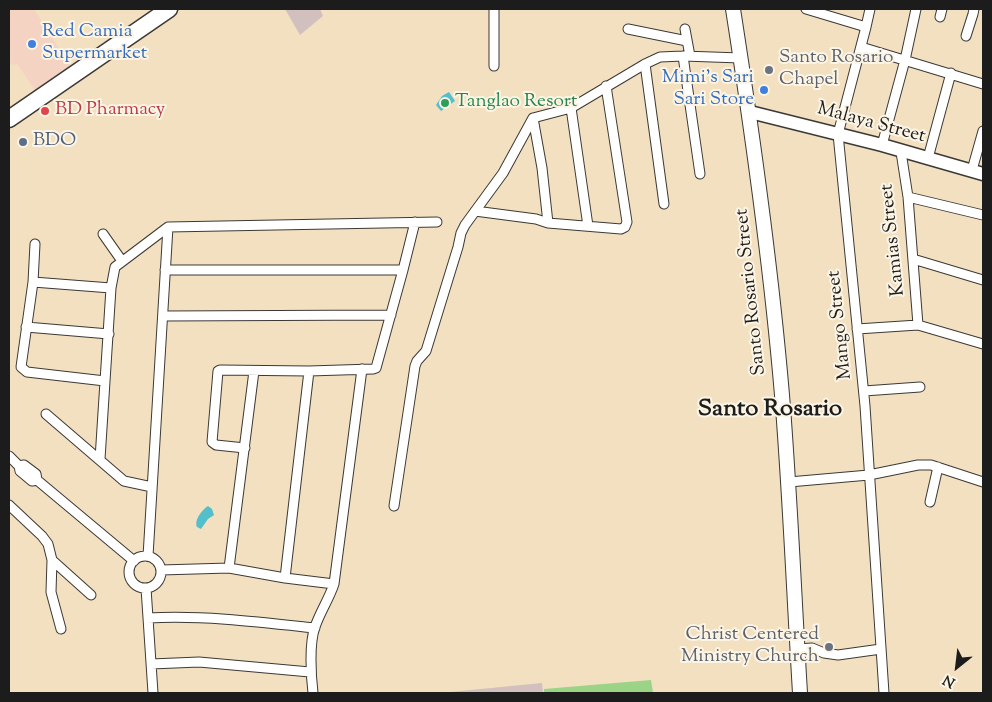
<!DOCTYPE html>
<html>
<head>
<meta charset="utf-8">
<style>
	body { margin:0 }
	#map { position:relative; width:992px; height:702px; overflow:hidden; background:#f2e0c1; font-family:"Sorts Mill Goudy",serif }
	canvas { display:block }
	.frame { position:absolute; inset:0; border:10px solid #1c1c1c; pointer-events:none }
	.north { position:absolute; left:932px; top:642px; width:50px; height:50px; -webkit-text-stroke:4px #fcf5e5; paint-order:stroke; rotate:209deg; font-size:14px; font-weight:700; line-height:20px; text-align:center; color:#1c1c1c }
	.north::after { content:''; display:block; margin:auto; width:18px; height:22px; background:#1c1c1c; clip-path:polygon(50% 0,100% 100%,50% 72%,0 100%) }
</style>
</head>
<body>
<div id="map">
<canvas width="992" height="702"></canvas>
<div class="frame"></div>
<div class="north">N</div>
</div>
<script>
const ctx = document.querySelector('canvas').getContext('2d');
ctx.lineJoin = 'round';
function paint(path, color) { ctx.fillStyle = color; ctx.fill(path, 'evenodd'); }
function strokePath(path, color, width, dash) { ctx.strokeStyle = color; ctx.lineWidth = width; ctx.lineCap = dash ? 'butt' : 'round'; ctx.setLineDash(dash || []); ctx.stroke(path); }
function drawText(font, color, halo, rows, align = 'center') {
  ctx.font = font + ' "Sorts Mill Goudy",serif'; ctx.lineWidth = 4; ctx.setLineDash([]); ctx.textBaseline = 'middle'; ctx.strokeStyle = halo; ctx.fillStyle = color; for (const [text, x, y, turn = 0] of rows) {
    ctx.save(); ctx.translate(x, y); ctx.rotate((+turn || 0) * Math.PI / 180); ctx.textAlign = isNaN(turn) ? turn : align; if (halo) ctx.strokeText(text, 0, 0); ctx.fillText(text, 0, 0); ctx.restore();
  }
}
paint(new Path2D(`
	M9,9H34L74,72L38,94L17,64L12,65L9,61Z`), '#f5d3c2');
paint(new Path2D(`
	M285,9H320L323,16L300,35Z
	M542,683L543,693H440Z`), '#d1c0bd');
paint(new Path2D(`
	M651,680L653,693H544V689Z`), '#9bd487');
paint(new Path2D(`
	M449,92L455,101L441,111L436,105L442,96Z
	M208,506L212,509L214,515L208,519L201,529L197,527C194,520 202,510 208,506Z`), '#52bfcb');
const street = new Path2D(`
	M494,9V66
	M806,9L866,27L870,9
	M940,17L942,9
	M866,27L838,134L865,406L884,693
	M628,29L687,41
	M685,29L690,56
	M966,36L973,14L974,9
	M861,47L983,84
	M683,56L700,174
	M645,64L664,204
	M571,108L588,226
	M533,118L542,168L548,223
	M882,145L905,60L916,9
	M901,152L908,197L918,325
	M928,158L951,73
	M972,170L983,131
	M908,197L983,215
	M475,211L536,219L548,223L621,229L625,227L627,222L606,86
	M103,234L122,261
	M35,244L33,282L21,367L27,372L105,381
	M913,259L983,280
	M165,270H403
	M33,282L111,288
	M163,316L391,315
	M26,327L109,334
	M857,329L918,325L983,344
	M864,391L920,387
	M46,414L124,481L152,487
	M245,448L216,445L212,442L218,371L220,370L309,371L373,369L376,368L403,270L415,222
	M9,456L19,466L20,471L32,481L37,480
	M100,459L111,288L115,267L168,227L437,222
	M19,466L24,465L36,474L37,480L134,561
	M789,482L869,475L918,465H931L983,482
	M930,502L938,467
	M9,505L42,536L48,544L52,560L51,592L61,629
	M394,506L415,366L417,361L426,351L458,247L461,233L465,225L503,173L533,118L571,108L645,64L660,57L683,56L741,58
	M148,556L168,227
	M129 572a16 16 0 1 1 32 0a16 16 0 1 1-32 0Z
	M52,560L91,595
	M229,568L254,371
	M161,570L229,568L285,578L334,584
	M285,578L309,371
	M146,588L153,693
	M148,618C203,615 260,622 315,628
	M798,649L812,648L824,653L838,655L881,649
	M151,664L199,662L310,672
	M313,693C311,676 309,643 315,627C320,612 329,599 334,584L362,369`);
const secondary = new Path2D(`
	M750,112L882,145L983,174`);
const primary = new Path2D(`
	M733,9C753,137 771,265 782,395C790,494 794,594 800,693`);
const highway = new Path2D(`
	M9,119L169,9`);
strokePath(street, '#3c3935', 11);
strokePath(secondary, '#3c3935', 15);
strokePath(primary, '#3c3935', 16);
strokePath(highway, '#3c3935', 19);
strokePath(street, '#fff', 9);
strokePath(secondary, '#fff', 12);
strokePath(primary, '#fff', 14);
strokePath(highway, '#fff', 16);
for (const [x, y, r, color] of [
	[32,44,5,"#3f7fe0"],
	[769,70,5,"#6b7280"],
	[764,90,5,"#3f7fe0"],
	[445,103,5,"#2e9e5b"],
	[45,111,5,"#e0444e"],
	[23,142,5,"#5c6f8a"],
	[829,647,5,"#6b7280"]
]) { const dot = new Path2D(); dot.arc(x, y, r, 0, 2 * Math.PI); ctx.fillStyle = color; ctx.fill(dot); strokePath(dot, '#fcf5e5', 2); }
drawText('19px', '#366cbe', '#fcf5e5', [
	["Red Camia",42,33],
	["Supermarket",42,55],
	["Mimi's Sari",754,79,"right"],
	["Sari Store",754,101,"right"]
], 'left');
drawText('19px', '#5b616d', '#fcf5e5', [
	["Santo Rosario",779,59],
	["Chapel",779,81],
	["Christ Centered",819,636,"right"],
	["Ministry Church",819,658,"right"]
], 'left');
drawText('19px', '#27864d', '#fcf5e5', [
	["Tanglao Resort",455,103]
], 'left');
drawText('19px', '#be3a42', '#fcf5e5', [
	["BD Pharmacy",55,111]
], 'left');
drawText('19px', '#1c1c1c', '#fcf5e5', [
	["Malaya Street",871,124,15],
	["Kamias Street",894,240,-96],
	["Santo Rosario Street",752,292,-96],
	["Mango Street",841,325,-96]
]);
drawText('19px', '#4e5e75', '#fcf5e5', [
	["BDO",33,142]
], 'left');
drawText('bold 24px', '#1c1c1c', '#fcf5e5', [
	["Santo Rosario",770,411]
]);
</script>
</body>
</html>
